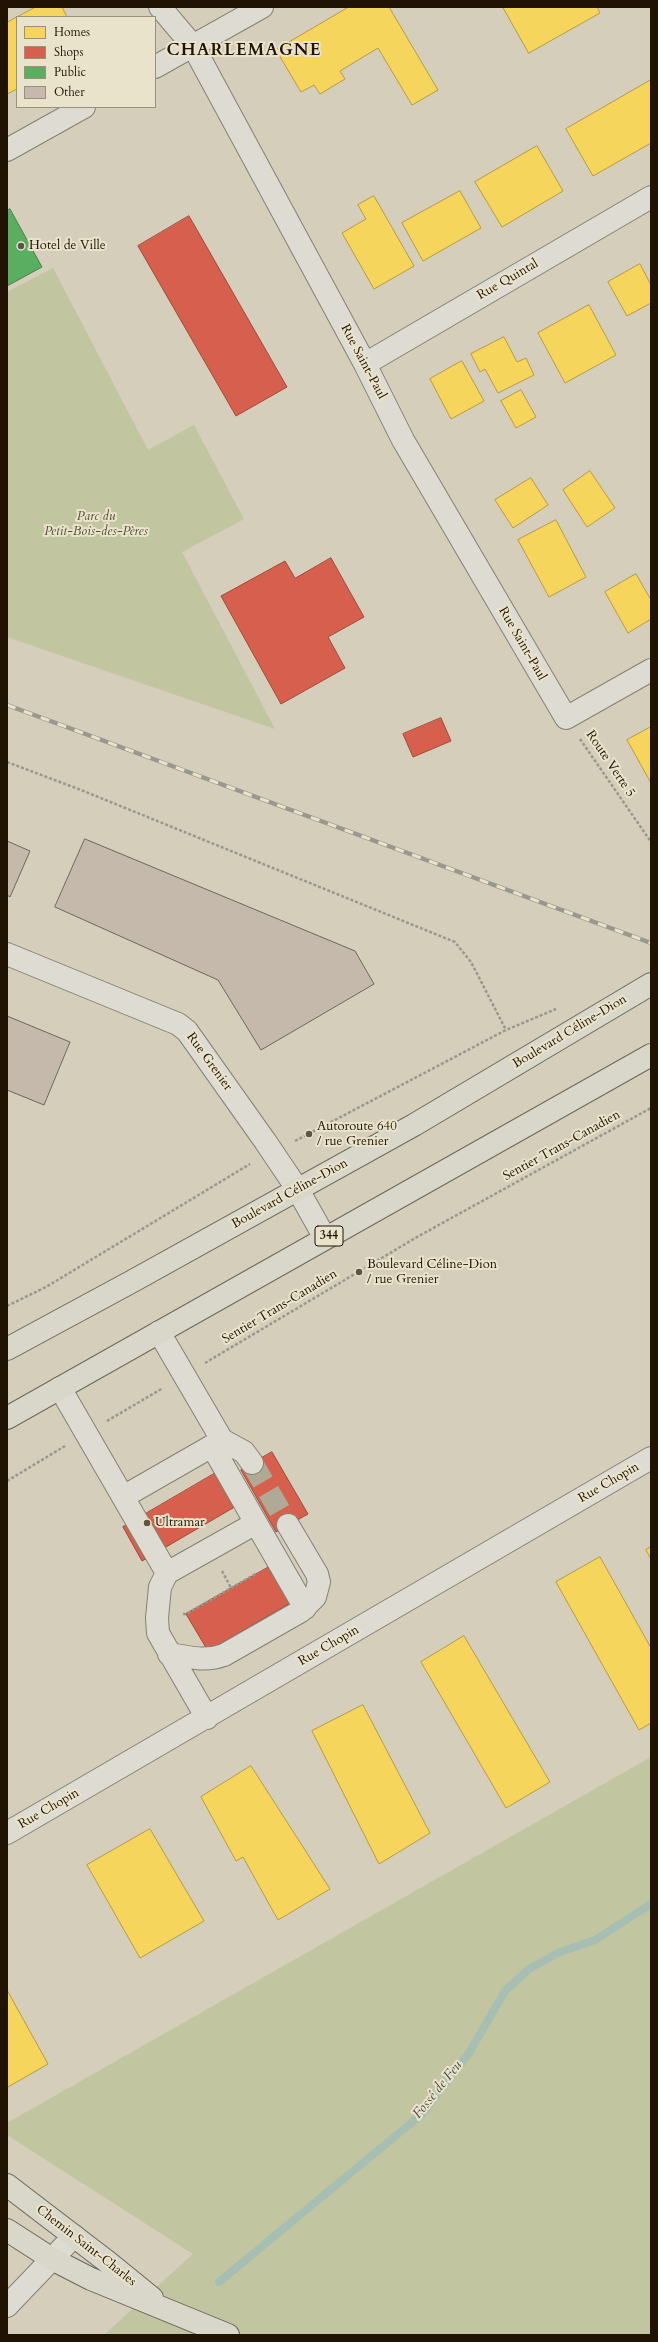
<!DOCTYPE html>
<html>
<head>
<meta charset="utf-8">
<style>
	body { margin:0 }
	#map { position:relative; width:658px; height:2342px; overflow:hidden; background:#d4ceba; font-family:Cardo,serif }
	canvas { display:block }
	.frame { position:absolute; inset:0; border:8px solid #211303; pointer-events:none }
	.legend { position:absolute; left:16px; top:16px; width:140px; height:92px; box-sizing:border-box; background:#eae3cc; border:1px solid #9a907c; margin:0; padding:5px 7px; list-style:none; font-size:12px; color:#211303 }
	.legend li { display:flex; align-items:center; gap:8px; height:20px }
	.legend b { width:20px; border:1px solid #9a907c }
</style>
</head>
<body>
<div id="map">
<canvas width="658" height="2342"></canvas>
<div class="frame"></div>
<ul class="legend">
<li><b style="height:11px;background:#f6d55c"></b>Homes</li>
<li><b style="height:11px;background:#d6604d"></b>Shops</li>
<li><b style="height:11px;background:#5aae61"></b>Public</li>
<li><b style="height:11px;background:#c5b9ac"></b>Other</li>
</ul>
</div>
<script>
const ctx = document.querySelector('canvas').getContext('2d');
ctx.lineJoin = 'round';
function paint(path, color) { ctx.fillStyle = color; ctx.fill(path, 'evenodd'); }
function strokePath(path, color, width, dash) { ctx.strokeStyle = color; ctx.lineWidth = width; ctx.lineCap = dash ? 'butt' : 'round'; ctx.setLineDash(dash || []); ctx.stroke(path); }
function drawText(font, color, halo, rows, align = 'center') {
  ctx.font = font + ' Cardo,serif'; ctx.lineWidth = 4; ctx.setLineDash([]); ctx.textBaseline = 'middle'; ctx.strokeStyle = halo; ctx.fillStyle = color; for (const [text, x, y, turn = 0] of rows) {
    ctx.save(); ctx.translate(x, y); ctx.rotate((+turn || 0) * Math.PI / 180); ctx.textAlign = isNaN(turn) ? turn : align; if (halo) ctx.strokeText(text, 0, 0); ctx.fillText(text, 0, 0); ctx.restore();
  }
}
paint(new Path2D(`
	M53,268L148,450L194,425L244,519L182,552L275,729L7,637V292Z
	M651,1757V2335H104L193,2254L7,2135V2123Z`), '#c1c5a0');
const homes = new Path2D(`
	M36,7H62L67,17H17Z
	M349,7H389L438,90L412,105L378,48L340,71L345,79L320,94L314,85L301,92L276,50Z
	M503,7H597L600,13L529,53Z
	M17,17V89L7,94V23Z
	M651,80V143L593,176L566,129Z
	M537,146L563,191L502,227L475,182Z
	M460,191L481,228L423,261L402,223Z
	M374,196L414,266L374,289L342,233L366,219L358,205Z
	M640,264L651,285V303L627,316L608,282Z
	M589,305L616,355L565,383L538,333Z
	M504,337L517,362L526,358L534,375L498,393L485,369L480,372L471,354Z
	M462,361L484,401L451,419L430,379Z
	M521,390L536,417L516,428L501,401Z
	M590,471L615,508L587,527L563,490Z
	M531,478L548,505L513,528L495,500Z
	M556,520L586,577L549,597L518,540Z
	M636,574L651,600V619L628,633L605,592Z
	M651,727V783L627,740Z
	M651,1547V1559L646,1550Z
	M600,1557L651,1648V1723L639,1730L556,1582Z
	M464,1636L550,1782L506,1808L421,1662Z
	M363,1705L430,1833L379,1864L312,1731Z
	M251,1766L330,1889L278,1920L243,1857L236,1861L201,1797Z
	M150,1829L204,1921L140,1958L87,1865Z
	M7,1990L48,2064L8,2087L7,2086Z`);
paint(homes, '#f6d55c');
strokePath(homes, '#b69b41', 1);
const shops = new Path2D(`
	M189,216L287,387L236,416L138,246Z
	M331,558L364,617L328,637L345,668L281,704L221,596L285,561L295,578Z
	M441,718L451,741L413,757L403,734Z
	M272,1452L308,1514L276,1532L241,1470Z
	M219,1471L238,1505L142,1561L123,1527Z
	M269,1567L290,1603L208,1651L186,1614Z`);
paint(shops, '#d6604d');
strokePath(shops, '#a04937', 1);
const public = new Path2D(`
	M10,209L42,267L7,286V211Z`);
paint(public, '#5aae61');
strokePath(public, '#498045', 1);
strokePath(new Path2D(`
	M219,2282L422,2114L469,2053L505,1991L529,1969L560,1952L595,1940L651,1904`), '#a6bfb2', 8);
const building = new Path2D(`
	M85,839L355,951L374,984L261,1050L218,980L55,907Z
	M7,841L30,851L10,897L7,895Z
	M7,1016L70,1042L44,1105L7,1090Z`);
paint(building, '#c5b9ac');
strokePath(building, '#6c675b', 1);
strokePath(new Path2D(`
	M252,1463L288,1525`), '#b0a995', 22, [22, 11]);
const minor = new Path2D(`
	M160,7L193,46L365,364L403,440L566,718L651,670
	M155,67L262,7
	M7,150L84,107
	M365,364L651,197
	M7,954L178,1024L187,1031L265,1141L298,1190L325,1238
	M60,1388L123,1497L212,1446L222,1440L159,1332
	M222,1440L244,1452L252,1463
	M123,1497L167,1573
	M256,1523L305,1608
	M169,1654C189,1657 205,1662 224,1655L301,1611L315,1597L319,1582L317,1574L288,1525
	M207,1718L158,1633L157,1618L160,1587L167,1573L256,1523L212,1446
	M7,1833L651,1458
	M7,2306L74,2236`);
const major = new Path2D(`
	M7,1349L131,1282L414,1125L651,984
	M7,1418L651,1055
	M7,2185L109,2263L152,2298
	M7,2230L52,2259L91,2279L228,2335`);
strokePath(minor, '#858073', 24);
strokePath(major, '#6c675b', 24);
strokePath(new Path2D(`
	M580,739L651,842
	M7,762L81,790L455,942L471,962L506,1030
	M295,1141L506,1030L556,1009
	M7,1306L46,1287L250,1164
	M205,1363L417,1237L651,1108
	M107,1421L163,1388
	M7,1481L65,1446
	M222,1571L231,1588
	M183,1614H186L257,1573`), '#9a978e', 2.5, [3, 2]);
strokePath(minor, '#dedcd2', 22);
strokePath(major, '#d9d6ca', 22);
const rail = new Path2D(`
	M7,705L651,943`);
strokePath(rail, '#9a978e', 4.5);
strokePath(rail, '#eae3cc', 3, [9]);
for (const [x, y, r, color] of [
	[21,246,4,"#605443"],
	[309,1134,4,"#605443"],
	[359,1272,4,"#605443"],
	[147,1523,4,"#605443"]
]) { const dot = new Path2D(); dot.arc(x, y, r, 0, 2 * Math.PI); ctx.fillStyle = color; ctx.fill(dot); strokePath(dot, '#eae3cc', 1.5); }
for (const [x, y, w] of [
	[329,1236,28]
]) { const box = new Path2D(); box.roundRect(x - w / 2, y - 10, w, 20, 3); ctx.fillStyle = '#eae3cc'; ctx.fill(box); strokePath(box, '#211303', 1); }
drawText('bold 12px', '#211303', null, [
	["344",329,1236]
]);
drawText('13px', '#211303', '#eae3cc', [
	["Hotel de Ville",29,246],
	["Autoroute 640",317,1127],
	["/ rue Grenier",317,1142],
	["Boulevard Céline-Dion",367,1265],
	["/ rue Grenier",367,1280],
	["Ultramar",155,1523]
], 'left');
drawText('13px', '#211303', '#eae3cc', [
	["Rue Quintal",508,280,-30],
	["Rue Saint-Paul",363,362,62],
	["Rue Saint-Paul",522,644,60],
	["Route Verte 5",610,764,56],
	["Boulevard Céline-Dion",570,1032,-31],
	["Rue Grenier",209,1062,54],
	["Sentier Trans-Canadien",562,1146,-29],
	["Boulevard Céline-Dion",290,1194,-29],
	["Sentier Trans-Canadien",280,1307,-31],
	["Rue Chopin",609,1483,-30],
	["Rue Chopin",329,1646,-30],
	["Rue Chopin",49,1809,-30],
	["Chemin Saint-Charles",86,2246,38]
]);
drawText('italic 13px', '#544e33', '#eae3cc', [
	["Parc du",96,517],
	["Petit-Bois-des-Pères",96,532]
]);
drawText('italic 14px', '#494d3f', '#eae3cc', [
	["Fossé de Feu",438,2090,-51]
]);
ctx.letterSpacing = '1px';
drawText('bold 17px', '#211303', '#eae3cc', [
	["CHARLEMAGNE",244,51]
]);
ctx.letterSpacing = '0px';
</script>
</body>
</html>
